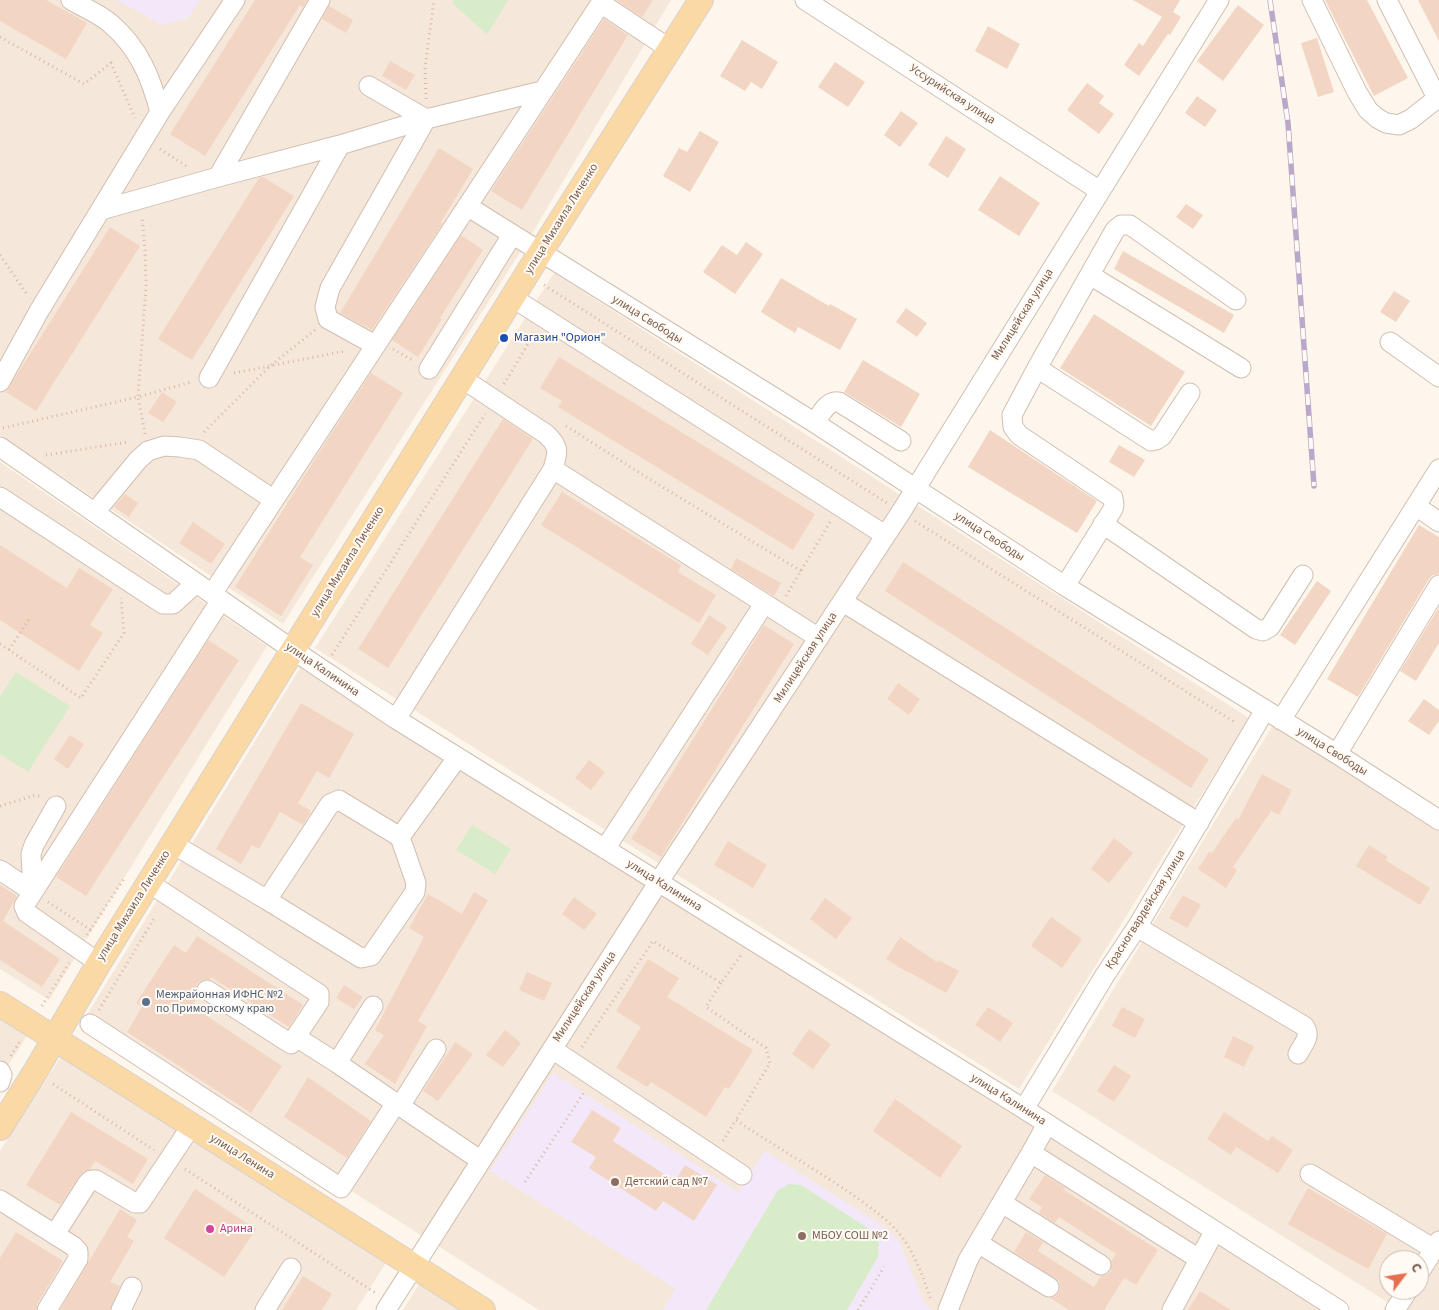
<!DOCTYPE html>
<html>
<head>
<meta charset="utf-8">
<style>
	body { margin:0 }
	#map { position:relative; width:1439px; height:1310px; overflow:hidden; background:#fdf6ec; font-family:"Source Sans 3",sans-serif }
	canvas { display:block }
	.north { position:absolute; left:1379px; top:1250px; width:50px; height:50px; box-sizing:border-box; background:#fffaf3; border:1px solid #cabbb1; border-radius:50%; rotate:59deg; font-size:14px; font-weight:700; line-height:20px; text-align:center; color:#7a5c4d }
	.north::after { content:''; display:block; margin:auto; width:18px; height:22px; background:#e76f51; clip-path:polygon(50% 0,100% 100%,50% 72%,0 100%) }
</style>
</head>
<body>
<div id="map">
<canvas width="1439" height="1310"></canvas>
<div class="north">С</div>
</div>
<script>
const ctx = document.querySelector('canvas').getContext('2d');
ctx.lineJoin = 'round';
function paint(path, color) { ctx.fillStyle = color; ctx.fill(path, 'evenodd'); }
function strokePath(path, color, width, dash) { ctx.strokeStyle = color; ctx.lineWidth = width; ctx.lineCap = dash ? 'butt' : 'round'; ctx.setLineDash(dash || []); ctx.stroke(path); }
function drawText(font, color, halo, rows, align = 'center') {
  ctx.font = font + ' "Source Sans 3",sans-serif'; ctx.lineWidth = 4; ctx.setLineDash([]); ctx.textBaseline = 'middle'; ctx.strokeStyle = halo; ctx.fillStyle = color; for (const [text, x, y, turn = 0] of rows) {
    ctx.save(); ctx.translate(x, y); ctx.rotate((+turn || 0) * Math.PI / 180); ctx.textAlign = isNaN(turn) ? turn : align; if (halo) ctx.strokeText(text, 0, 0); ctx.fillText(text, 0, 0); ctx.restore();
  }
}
paint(new Path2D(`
	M0,0H671L531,235L283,624L0,435Z
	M554,273L1249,718L1019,1089L315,648Z
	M0,462L267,646L49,1000L0,969Z
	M300,668L1324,1310H539L83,1021Z
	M1273,725L1439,831V1310H1400L1052,1091ZM1389,1260H1419V1290H1389Z
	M0,1016L28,1034L0,1078Z
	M62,1055L389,1258L356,1310H0V1151Z
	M422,1280L470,1310H403Z`), '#f5e8da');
paint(new Path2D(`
	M117,0H200L188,18L162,25Z
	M553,1073L738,1192L765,1151L888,1229L900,1243L923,1301L932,1310H663L676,1289L490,1171Z`), '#f3e8fa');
paint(new Path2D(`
	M453,0H507L508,1L487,34L453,4Z
	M16,672L70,706L28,772L0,754V697Z
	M472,825L511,849L495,874L456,850Z
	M789,1184L801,1185L874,1232L879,1243L878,1257L847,1310H706L778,1190Z`), '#d8ecc9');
paint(new Path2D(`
	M0,0H46L87,23L66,59L0,21Z
	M255,0H307L303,7L300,5L205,156L170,134Z
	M616,0H653L642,17Z
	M1133,0H1180L1173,12L1181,17L1170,35L1168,34L1139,76L1124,65L1139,43L1143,46L1162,17Z
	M1325,0H1367L1408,78L1374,96Z
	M1418,0H1439V41Z
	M1238,5L1264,25L1223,81L1197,61Z
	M329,6L353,20L346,33L322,19Z
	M604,19L628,35L522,210L491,191Z
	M988,26L1020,44L1007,69L975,51Z
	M1317,38L1334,92L1318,97L1301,43Z
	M742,40L778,62L762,89L751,82L745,91L720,76Z
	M390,61L415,75L406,90L382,76Z
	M835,62L865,82L848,107L818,87Z
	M1087,83L1104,96L1099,103L1114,114L1099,134L1067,110Z
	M1197,96L1217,110L1205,127L1185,113Z
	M901,111L918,123L900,147L884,135Z
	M700,131L719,142L690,192L663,176L679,148L687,152Z
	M946,136L966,149L948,178L928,165Z
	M439,148L473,169L441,222L443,223L372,330L340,313Z
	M1000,176L1040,203L1019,236L978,210Z
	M263,177L294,196L192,360L158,339L259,178Z
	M1186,204L1203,215L1193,229L1176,217Z
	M110,227L140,246L36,411L6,392Z
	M461,235L483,250L440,318L442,319L418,357L392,340Z
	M746,242L763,254L735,294L703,272L722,245L737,255Z
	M1123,251L1234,315L1224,333L1114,269Z
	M781,278L829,306L830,304L857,319L840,350L798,327L795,333L761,312Z
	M1394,291L1410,301L1396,322L1380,312Z
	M906,308L927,323L917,337L896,322Z
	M1094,314L1185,372L1151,426L1060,368Z
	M559,357L815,514L793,550L558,407L562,401L540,388Z
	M863,360L920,394L901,427L844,392Z
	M371,373L403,393L300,557L313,565L281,616L235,587L320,451Z
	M162,392L177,402L163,422L148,413Z
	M503,419L533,439L388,668L358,649Z
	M990,430L1097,501L1077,533L968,467Z
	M1119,445L1145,460L1134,477L1109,462Z
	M562,492L681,565L678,572L716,595L699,623L541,525Z
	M125,494L138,503L129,517L114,507Z
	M193,522L225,544L211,564L179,543Z
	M1419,525L1439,537V574L1433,575L1429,579L1358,697L1327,679Z
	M0,545L67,588L79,568L113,589L90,625L103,633L79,671L0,620Z
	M736,558L781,583L774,596L731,569Z
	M903,562L1209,759L1191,788L885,591Z
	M1317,581L1331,591L1295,645L1280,635Z
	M1439,607V643L1416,681L1400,671Z
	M709,615L727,627L708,655L691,644Z
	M764,625L794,644L661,857L631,839Z
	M208,640L239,660L86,896L56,877Z
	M898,683L920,699L909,715L887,699Z
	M1424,699L1439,710V721L1429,735L1408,721Z
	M301,703L354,734L329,778L317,771L298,803L311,811L303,825L280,812L259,849L252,845L241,864L216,849Z
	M70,735L84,744L68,769L54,759Z
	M589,760L605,772L591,790L575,778Z
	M1262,774L1292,790L1279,815L1271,811L1233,867L1237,870L1226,888L1198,869L1209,852L1212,853L1236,818L1238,820Z
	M1114,838L1133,853L1109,883L1091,869Z
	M728,841L767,865L753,888L714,865Z
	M1369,845L1388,857L1385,860L1430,888L1420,905L1356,866Z
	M0,885L17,896L3,921L60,959L42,987L0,960Z
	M474,892L488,900L418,1021L427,1026L395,1084L365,1064L384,1035L375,1030L424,937L409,928L428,894L462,914Z
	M1183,895L1201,905L1187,928L1169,918Z
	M574,897L597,914L584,930L562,914Z
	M825,898L852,918L836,939L810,919Z
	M1051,917L1082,939L1062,968L1031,946Z
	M197,936L303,1005L289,1027L211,977L210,979L201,980L197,984L196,990L198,997L192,1006L282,1066L251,1113L127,1032L142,1007L136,1003L174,945L186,953Z
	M900,937L937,962L938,960L959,971L946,993L907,971V972L886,959Z
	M648,959L679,978L667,997L753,1050L729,1089L725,1087L706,1117L651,1082L647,1087L616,1068L641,1027L616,1011Z
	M527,972L552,983L544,1001L519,990Z
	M344,985L363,997L354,1009L336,998Z
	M988,1007L1013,1023L1000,1042L975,1025Z
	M1122,1007L1145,1019L1135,1038L1112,1026Z
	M809,1029L831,1044L813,1069L792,1054Z
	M505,1030L521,1043L503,1067L486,1055Z
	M1233,1036L1254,1046L1244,1067L1224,1057Z
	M455,1042L473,1054L438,1101L423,1091Z
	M1114,1065L1131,1076L1114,1102L1097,1091Z
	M308,1077L371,1121L347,1158L284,1117Z
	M895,1099L962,1146L940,1178L873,1131Z
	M592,1110L621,1128L613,1141L675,1181L685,1165L717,1185L694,1221L663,1201L656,1211L589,1168L596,1157L571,1142Z
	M71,1112L148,1159L133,1184L95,1161L90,1169L83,1172L78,1178L60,1205L26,1185Z
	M1224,1112L1268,1141L1272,1136L1293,1150L1278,1173L1236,1147L1231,1155L1207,1139Z
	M1045,1175L1065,1188L1064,1190L1158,1250L1136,1285L1124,1278L1104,1310H1069L1050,1298L1055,1297L1059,1292L1060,1287L1059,1281L1014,1252L1026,1232L1043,1242L1038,1251L1094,1287L1101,1276L1107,1275L1111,1271V1261L1116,1254L1059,1217L1055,1223L1039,1213L1042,1207L1029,1199Z
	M1308,1188L1387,1234L1368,1269L1288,1224Z
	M195,1189L256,1229L224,1277L164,1238Z
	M120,1209L137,1220L127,1237L134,1241L110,1282L120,1286L110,1310H60Z
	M16,1232L63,1261L37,1304L36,1310H0V1258Z
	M303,1276L332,1294L322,1310H282Z
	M1200,1291L1231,1310H1188Z`), '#f3d5c3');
const minor = new Path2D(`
	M805,0L1100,191
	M1312,0L1357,92L1368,110L1377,118L1386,123L1399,125L1411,119L1439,97
	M1387,0L1437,98
	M369,86L426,119L330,288L325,307L328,319L375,345
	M160,112L235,0
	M218,177L320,0
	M467,206L815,423L1065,586L1337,754L1439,820
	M101,210L218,177L340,145L426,119L542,91
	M1090,275L1241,368
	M513,298L885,535
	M1390,342L1439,377
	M1037,368L1151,441L1156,440L1162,436L1190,393
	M429,369L512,235
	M209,378L340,145
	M463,379L546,434C560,447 558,452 553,469
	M0,382L39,311L160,112C151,78 139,48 111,24C100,14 84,8 71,0
	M815,423C821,414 827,400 839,402L901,441
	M0,447L293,650L396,719L1024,1109L1339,1310
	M0,497L163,604H173L196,583
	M1416,506L1439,522
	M95,512L138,460L148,451L164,446L180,447L199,450L274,500
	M1103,524L1256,629L1263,631L1270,627L1303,575
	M1065,586L1113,509L1114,505L1113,498L1019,435L1013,427L1012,415L1037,368L1115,230L1121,225H1130L1236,300
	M212,594L599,6H605L670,49
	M843,602L1199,823
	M396,719L553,469L819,638
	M1281,720L1439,469
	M1337,754L1439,585
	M173,844L267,900L330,804L339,800L400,837
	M605,849L764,604
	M0,870L33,892L24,906L27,913L99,963
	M149,883L319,994V1002L291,1044L207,990
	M33,892L221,600
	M33,892L31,854L34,845L56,806
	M267,900L361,958L371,956L415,892L416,883L400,837L457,758
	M1137,927L1304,1026C1312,1036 1303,1044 1298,1054
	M90,1024L341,1188L396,1103
	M296,1037L337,1063L373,1006
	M552,1049L742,1175
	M337,1063L400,1106L436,1049
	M0,1071L2,1075L0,1082
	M400,1106L480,1160
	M1024,1109L1105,975L1137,927L1265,710
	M1031,1153L1199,1259
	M1310,1174L1434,1249
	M0,1200L73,1246L78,1251V1259L47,1310
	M1002,1203L1101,1265
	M55,1234L87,1184L91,1180H96L135,1203H140L192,1125
	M978,1243L1049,1287
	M1419,1273L1439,1241
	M121,1310L132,1287
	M265,1310L291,1268
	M386,1310L658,883L901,512L1219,0
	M948,1310L968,1260L1031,1153L1047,1124
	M1172,1310L1214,1232
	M1395,1310L1408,1290`);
const major = new Path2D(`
	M0,1004L483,1310
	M0,1128L35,1072L99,963L286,661L540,253L701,0`);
strokePath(minor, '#d1beb0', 21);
strokePath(major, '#dad1cd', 26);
strokePath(new Path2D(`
	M0,37L84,84L111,63L135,118
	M426,99L425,68L434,0
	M160,149L188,167
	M0,255L28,296
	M544,285L887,503
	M393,349L414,361
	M234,373L345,351
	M504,384L534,334
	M566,426L651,480L801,571
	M3,428L138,397L146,286L145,250L142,216
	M204,432L270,366L315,330
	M145,434L138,397L191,382
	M46,455L129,442
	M915,521L1236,723
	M786,596L830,522
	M0,644L81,698L124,633L121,598
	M9,650L29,619
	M332,655L485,414
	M0,806L35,795L42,797
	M48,902L91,930
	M87,935L125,877
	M721,983L706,1007L766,1048L770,1063L736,1120
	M42,1006L69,963
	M99,1010L155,917
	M582,1047L653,941L721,983L741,955
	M11,1056L20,1041
	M53,1084L154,1150
	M723,1141L736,1120C775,1147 818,1170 857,1198C875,1211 893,1223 905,1241C917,1260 924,1279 931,1300
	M185,1169L377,1294
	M525,1182L585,1091
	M858,1310L884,1267`), '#d9b8a5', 3, [1, 4]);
strokePath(minor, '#fff', 19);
strokePath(major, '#fbd9a5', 24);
const rail = new Path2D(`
	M1270,0L1288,123L1314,486`);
strokePath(rail, '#b9a8c9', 5.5);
strokePath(rail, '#fffaf3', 4, [11]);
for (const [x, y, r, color] of [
	[504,338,5,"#1a4fb4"],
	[146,1002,5,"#5c6f8a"],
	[615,1182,5,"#8d6e63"],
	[210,1229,5,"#d1479c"],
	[802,1236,5,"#8d6e63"]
]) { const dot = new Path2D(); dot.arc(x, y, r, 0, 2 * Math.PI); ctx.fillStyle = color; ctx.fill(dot); strokePath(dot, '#fffaf3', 2); }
drawText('12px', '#7a5c4d', '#fffaf3', [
	["Уссурийская улица",952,95,33],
	["улица Михаила Личенко",562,219,-58],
	["Милицейская улица",1023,315,-58],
	["улица Свободы",647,320,32],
	["улица Свободы",989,537,33],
	["улица Михаила Личенко",348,562,-58],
	["Милицейская улица",806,658,-57],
	["улица Калинина",322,670,34],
	["улица Свободы",1332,752,32],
	["улица Калинина",664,886,32],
	["улица Михаила Личенко",134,906,-58],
	["Красногвардейская улица",1146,910,-58],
	["Милицейская улица",585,997,-57],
	["улица Калинина",1008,1100,32],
	["улица Ленина",242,1157,32]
]);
drawText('12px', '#164399', '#fffaf3', [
	["Магазин \"Орион\"",514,338]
], 'left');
drawText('12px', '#4e5e75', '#fffaf3', [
	["Межрайонная ИФНС №2",156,995],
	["по Приморскому краю",156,1009]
], 'left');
drawText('12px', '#785e54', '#fffaf3', [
	["Детский сад №7",625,1182],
	["МБОУ СОШ №2",812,1236]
], 'left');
drawText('12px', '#b23c85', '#fffaf3', [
	["Арина",220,1229]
], 'left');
</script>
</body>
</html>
